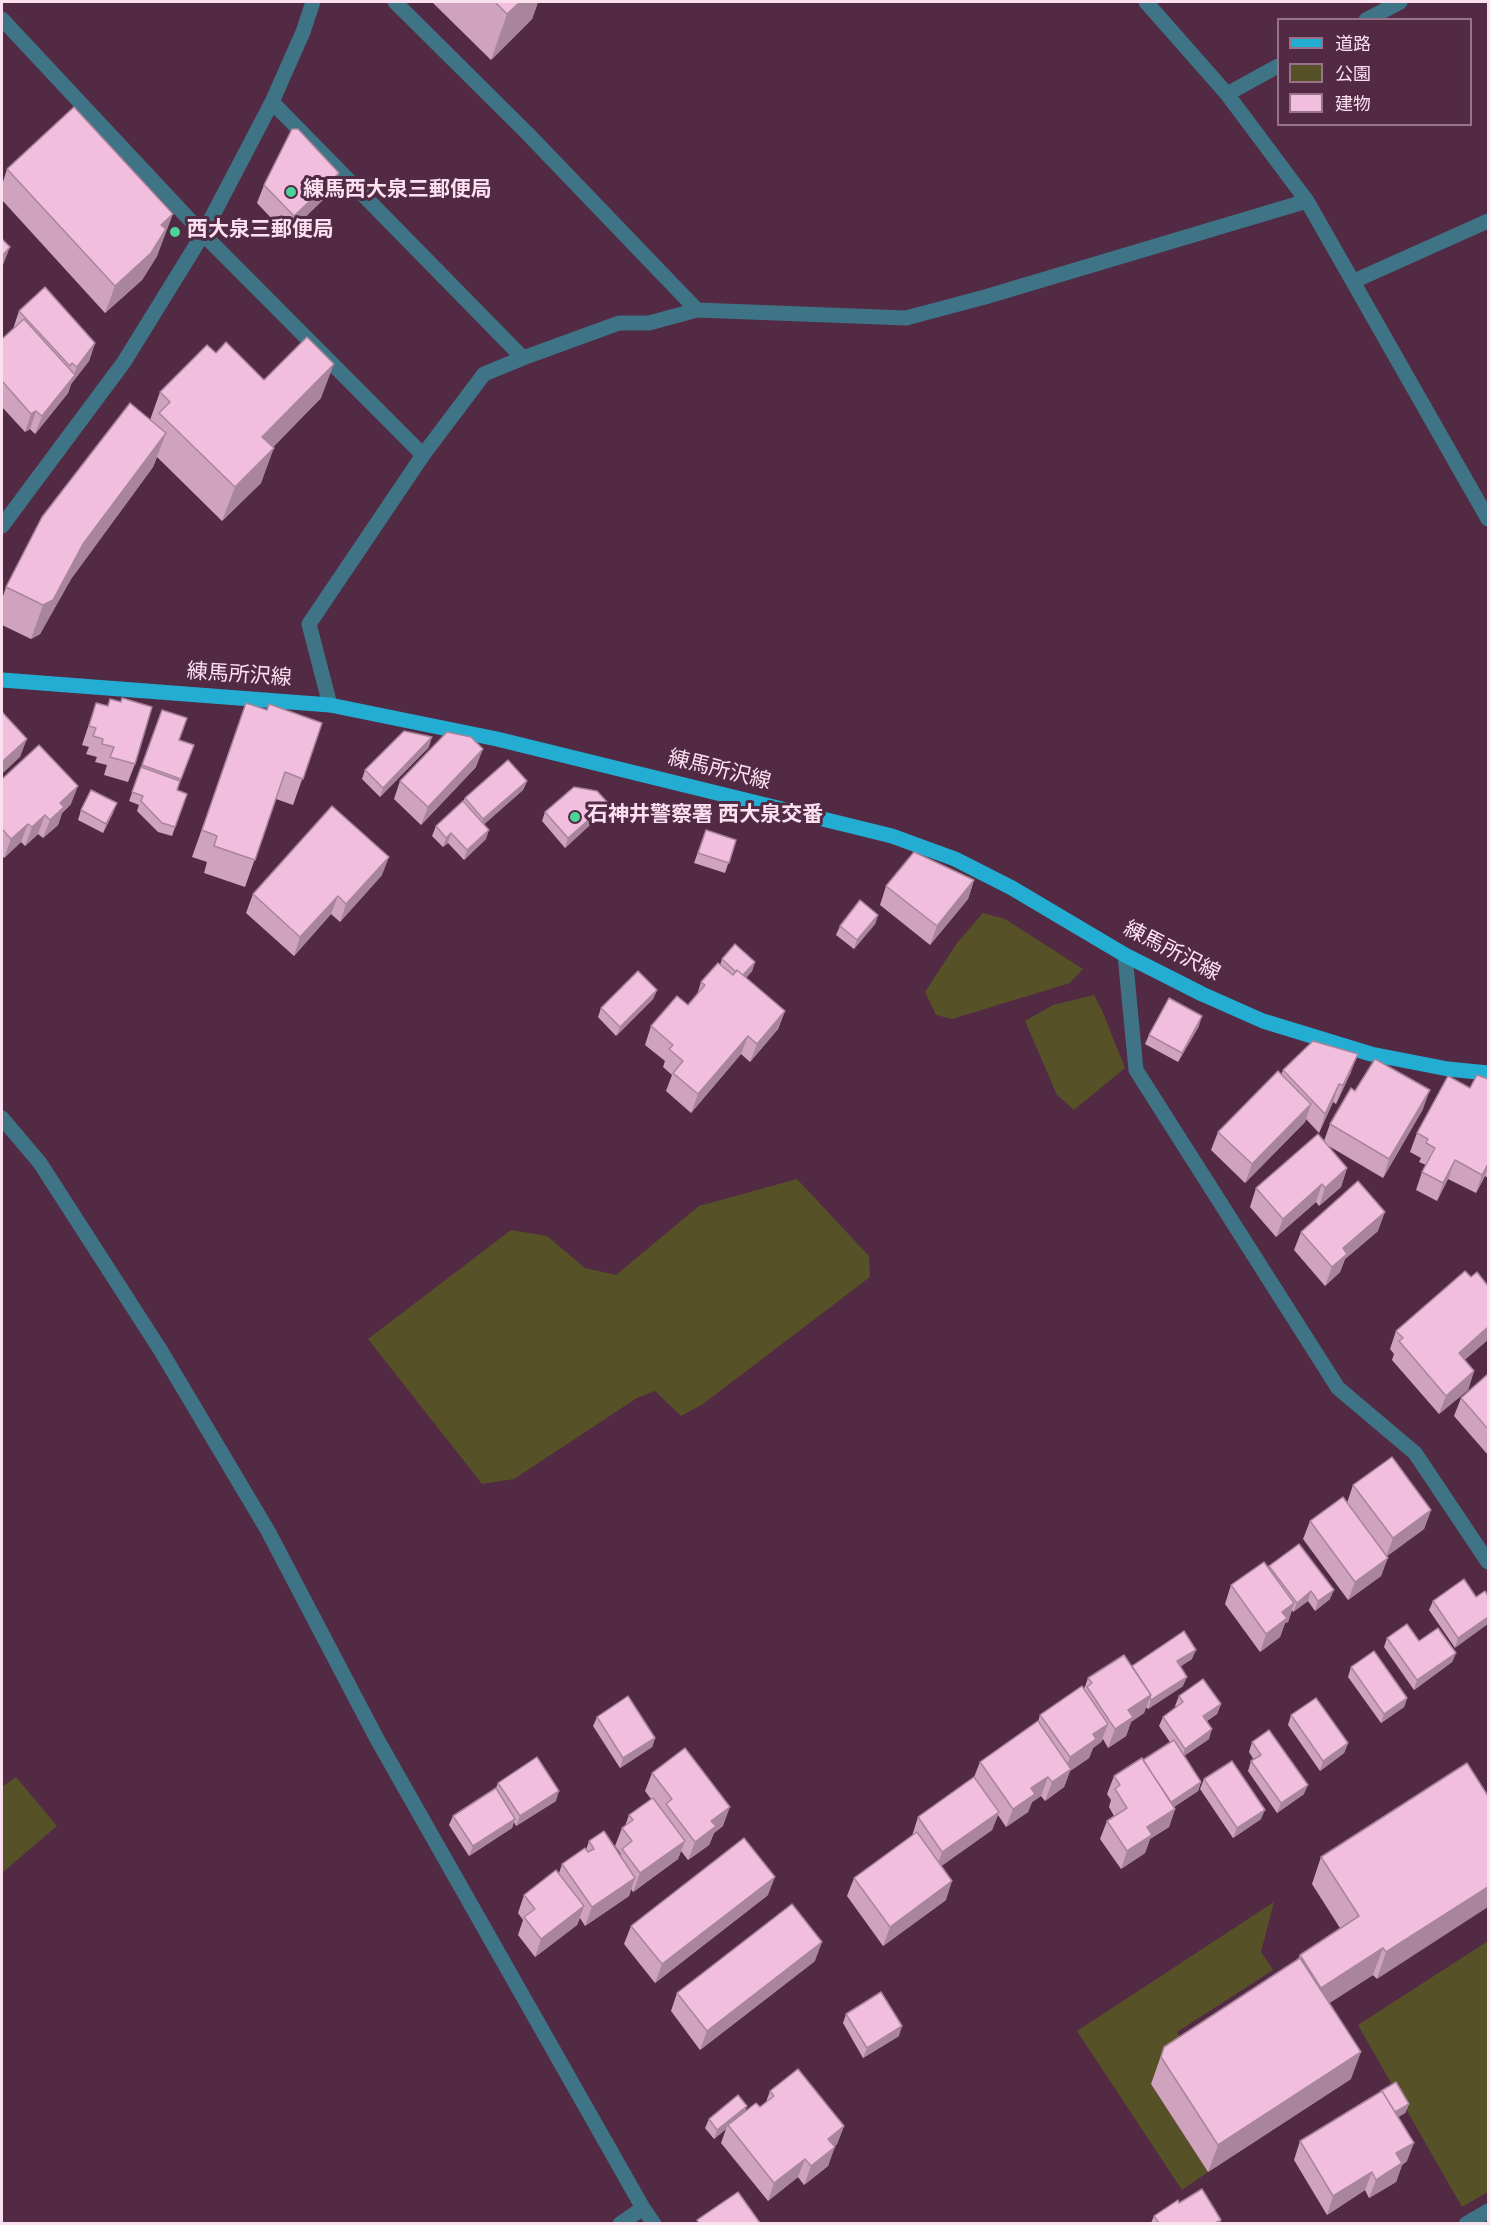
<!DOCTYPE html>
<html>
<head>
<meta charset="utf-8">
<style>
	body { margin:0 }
	#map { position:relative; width:1490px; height:2225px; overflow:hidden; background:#522a44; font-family:Spectral,"Noto Sans JP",serif }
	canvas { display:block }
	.frame { position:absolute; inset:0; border:3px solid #fbe0f0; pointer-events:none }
	.legend { position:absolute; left:1277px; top:18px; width:195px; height:108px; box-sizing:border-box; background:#522a44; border:2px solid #967389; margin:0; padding:8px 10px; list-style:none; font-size:18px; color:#fbe0f0 }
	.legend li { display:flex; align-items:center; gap:12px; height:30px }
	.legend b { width:30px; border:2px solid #967389 }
</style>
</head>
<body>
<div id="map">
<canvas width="1490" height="2225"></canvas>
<div class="frame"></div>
<ul class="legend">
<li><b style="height:8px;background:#24add2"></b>道路</li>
<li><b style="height:16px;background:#575127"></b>公園</li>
<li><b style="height:16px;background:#f1bedd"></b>建物</li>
</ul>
</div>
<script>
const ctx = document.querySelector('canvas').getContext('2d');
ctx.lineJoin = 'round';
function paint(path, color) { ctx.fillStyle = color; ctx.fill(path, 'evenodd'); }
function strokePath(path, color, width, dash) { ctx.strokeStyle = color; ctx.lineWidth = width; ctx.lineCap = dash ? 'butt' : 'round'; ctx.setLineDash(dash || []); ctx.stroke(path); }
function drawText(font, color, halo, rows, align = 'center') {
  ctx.font = font + ' Spectral,"Noto Sans JP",serif'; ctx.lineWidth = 6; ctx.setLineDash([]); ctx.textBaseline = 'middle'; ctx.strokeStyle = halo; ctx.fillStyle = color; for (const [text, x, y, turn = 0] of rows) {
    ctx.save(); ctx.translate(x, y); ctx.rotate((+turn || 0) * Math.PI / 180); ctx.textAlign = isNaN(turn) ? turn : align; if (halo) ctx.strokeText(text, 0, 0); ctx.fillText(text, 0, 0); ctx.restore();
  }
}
paint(new Path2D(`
	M983,913L1005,919L1083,969L1070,983L952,1019L936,1015L925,992L957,943Z
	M1094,995L1103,1013L1125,1068L1074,1110L1057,1095L1025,1021L1053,1005Z
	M797,1179L869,1256L870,1277L703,1404L681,1416L655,1391L637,1398L514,1479L482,1484L368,1339L511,1230L547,1236L585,1268L616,1275L699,1206Z
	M16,1777L57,1826L2,1873V1787Z
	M1274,1902L1261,1952L1273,1970L1177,2032L1189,2052L1154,2074L1151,2084L1208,2172L1182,2190L1077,2031Z
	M1488,1941V2192L1462,2207L1358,2025Z`), '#575127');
strokePath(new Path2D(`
	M395,2L528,134L697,310
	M1146,2L1227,94L1307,201L1488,519
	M2,19L203,234L423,455
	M1366,20L1400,2
	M1227,94L1278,66
	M272,102L523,358
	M1354,281L1488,221
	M2,526L124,362L203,234L272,102L303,32L313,2
	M330,705L309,624L423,455L484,374L523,358L619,323H649L697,310L906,318L985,297L1307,201
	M1125,955L1136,1070L1338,1388L1415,1453L1488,1562
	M2,1118L40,1163L161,1351L268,1531L377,1739L643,2208L654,2224
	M620,2224L643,2208
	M1466,2224L1488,2211`), '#3e7486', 15);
strokePath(new Path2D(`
	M2,680L330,705L497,739L892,836L955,859L1012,888L1125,955L1202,994L1263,1021L1371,1054L1448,1069L1488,1073`), '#24add2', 15);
paint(new Path2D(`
	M434,2H538L532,19L491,60L433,3Z
	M7,169L163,241L162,242L157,256L142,280L105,313L2,200V185Z
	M339,173L332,191L287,235L257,203L264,185Z
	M19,311L95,343L89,361L71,384L68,393L35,434L30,429L25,432L2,407V339L13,329Z
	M216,353L264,380L321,398L273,447L261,483L222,521L157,457L153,467L71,579L40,634L31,639L2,625V599L6,587L150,420L160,392Z
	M96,703L135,764L128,782L104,775L107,765L95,762L97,757L86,754L89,747L82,745Z
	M162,710L179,740L194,745L177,790L187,794L172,836L158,832L137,811L139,805L129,801Z
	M267,710L322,723L293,805L276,799L245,887L204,873L207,862L192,857L237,730Z
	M429,747L380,797L362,779L365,770Z
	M476,767L421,825L394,799L400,781Z
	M2,779L71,804L62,813L58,825L43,838L38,834L25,846L21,842L4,858L2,855Z
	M527,781L523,790L484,824L486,839L464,860L448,843L443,847L432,836L436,826L463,801L465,798Z
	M81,810L113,813L103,833L78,820Z
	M545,812H604L565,848L542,821Z
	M706,830L736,840L725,873L694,863Z
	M382,875L340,922L331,914L294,956L246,913L253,894Z
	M974,880L968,899L930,945L880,905L886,886Z
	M878,915L875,924L854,949L836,935L840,926Z
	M722,959L755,962L752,971L746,978L785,1011L778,1029L750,1062L741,1054L691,1113L666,1091L672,1075L663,1067L665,1061L645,1045L651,1026L688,1005L697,995L701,982L720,965Z
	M657,990L653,999L616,1036L598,1017L601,1008Z
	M1199,1026L1178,1062L1145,1044L1149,1035Z
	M1283,1070L1351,1072L1336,1104L1333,1102L1319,1133L1306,1119L1305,1122L1245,1183L1211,1150L1218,1132L1281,1075Z
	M1488,1079V1178L1485,1176L1476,1193L1448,1179L1437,1201L1416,1190L1422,1172L1426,1165L1419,1162L1421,1158L1410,1152L1417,1133L1470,1088Z
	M1355,1091L1423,1109L1383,1178L1327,1145L1347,1168L1341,1187L1319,1206L1316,1202L1276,1237L1250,1207L1256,1188L1324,1141L1330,1124Z
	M1378,1231L1345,1259L1340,1272L1325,1286L1294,1250L1301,1232Z
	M1396,1331L1465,1360L1474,1371L1468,1390L1439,1414L1392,1360L1394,1354L1390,1349Z
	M1488,1374V1455L1454,1416L1461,1398Z
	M1353,1485L1431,1510L1424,1529L1387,1556L1381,1576L1348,1600L1303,1539L1310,1521L1347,1503Z
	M1269,1566L1330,1599L1315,1611L1308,1601L1293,1612L1292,1610L1288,1622L1285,1623L1280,1637L1260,1652L1225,1604L1231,1585L1268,1568Z
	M1476,1597L1455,1648L1429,1610L1433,1601Z
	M1387,1638L1419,1641L1456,1653L1452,1662L1414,1690L1384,1647Z
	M1192,1659L1180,1666L1183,1686L1148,1709L1146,1707L1144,1713L1131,1722L1126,1736L1108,1748L1103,1739L1101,1742L1093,1748L1089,1758L1070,1771L1064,1787L1045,1801L1041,1796L1032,1802L1028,1812L1006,1827L998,1815L992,1830L941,1866L946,1900L883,1946L847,1896L854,1878L912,1836L918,1817L974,1777L980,1762L1038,1722L1040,1715L1084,1689L1088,1678L1132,1666Z
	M1351,1667L1407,1698L1404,1707L1381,1723L1348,1677Z
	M1179,1696L1221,1704L1217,1714L1207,1721L1209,1739L1184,1756L1201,1782L1198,1791L1174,1807L1175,1809L1169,1827L1150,1839L1145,1853L1121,1869L1100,1839L1107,1821L1114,1816L1109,1807L1111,1800L1107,1794L1114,1776L1143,1760L1170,1742L1159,1726L1163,1717L1176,1707L1175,1706Z
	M1291,1715L1348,1743L1344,1753L1320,1771L1288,1725Z
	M597,1717L655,1738L652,1747L620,1768L593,1726Z
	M1252,1742L1304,1794L1277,1813L1248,1771L1251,1761L1254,1760L1249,1752Z
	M1467,1763L1377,1979L1373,1975L1329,2003L1351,2079L1208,2172L1151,2084L1164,2047L1298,1959L1300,1955L1340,1928L1312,1884L1321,1857Z
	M652,1773L723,1826L714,1833L709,1845L688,1860L681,1851L678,1859L633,1892L631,1889L629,1896L585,1926L580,1918L577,1925L535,1957L518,1935L523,1920L518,1913L524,1895L559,1873L562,1864L586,1850L589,1841L620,1855L621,1854L615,1846L622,1828L625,1826L629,1815L651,1799L645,1791Z
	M1204,1779L1261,1819L1233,1838L1200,1789Z
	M498,1783L556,1801L516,1826L514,1822L512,1828L469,1856L449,1825L453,1816L496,1788Z
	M768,1895L655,1983L624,1944L631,1926Z
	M815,1961L700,2050L671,2011L677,1993Z
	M846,2014L899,2036L863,2058L843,2023Z
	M770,2091L844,2126L837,2144L834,2147L828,2166L804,2185L798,2177L768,2201L721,2143L726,2129L714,2139L705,2128L709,2119L747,2106L745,2111L760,2107L766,2102Z
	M1409,2104L1405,2113L1398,2117L1407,2161L1402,2165L1396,2182L1369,2198L1365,2190L1327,2215L1294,2160L1300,2141Z
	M1179,2203L1221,2220L1220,2223H1151L1154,2216Z`), '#cfa3be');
paint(new Path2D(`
	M520,2H538L532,19L491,60L507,14Z
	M339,173L332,191L287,235L294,216Z
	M173,214L157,256L142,280L105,313L115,286L161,225Z
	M10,247L3,265L2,267V256Z
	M95,343L89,361L71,384L68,393L35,434L42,416L73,376L77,367Z
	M334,364L321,398L250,471L262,437Z
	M36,411L30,429L25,432L31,414Z
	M166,433L153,467L71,579L40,634L31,639L43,605L83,544Z
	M274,448L261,483L222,521L235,487Z
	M432,737L429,747L380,797L383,788Z
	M27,739L20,757L2,774V762Z
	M483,749L476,767L421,825L428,807Z
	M527,781L523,790L480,828L483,819Z
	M78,786L71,804L62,813L58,825L43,838L50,820L60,803Z
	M117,803L113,813L103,833L106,824Z
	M608,803L604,812L565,848L568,838Z
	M45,815L38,834L25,846L32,827Z
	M28,824L21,842L4,858L11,839Z
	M489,830L486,839L464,860L467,850Z
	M451,833L448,843L443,847L446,838Z
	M389,857L382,875L340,922L346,904Z
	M974,880L968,899L930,945L937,926Z
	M338,896L331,914L294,956L300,937Z
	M878,915L875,924L854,949L857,940Z
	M755,962L752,971L739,986L742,977Z
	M657,990L653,999L616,1036L620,1027Z
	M785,1011L778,1029L750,1062L757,1044Z
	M1202,1016L1199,1026L1178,1062L1182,1053Z
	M748,1036L741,1054L691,1113L698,1094Z
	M1358,1054L1351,1072L1336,1104L1343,1085Z
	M1339,1084L1333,1102L1319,1133L1325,1114Z
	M1430,1090L1423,1109L1383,1178L1389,1159Z
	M1311,1104L1305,1122L1245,1183L1252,1164Z
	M1455,1160L1448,1179L1437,1201L1443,1183Z
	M1488,1164V1167L1485,1176L1476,1193L1482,1175Z
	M1347,1168L1341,1187L1319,1206L1325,1188Z
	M1322,1184L1316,1202L1276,1237L1283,1219Z
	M1385,1212L1378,1231L1345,1259L1340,1272L1325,1286L1332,1267L1343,1248Z
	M1488,1327V1340L1452,1371L1459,1353Z
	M1474,1371L1468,1390L1439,1414L1446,1396Z
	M1431,1510L1424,1529L1386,1557L1393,1538Z
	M1388,1558L1381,1576L1348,1600L1355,1582Z
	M1334,1590L1330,1599L1315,1611L1318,1601Z
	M1311,1591L1308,1601L1293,1612L1297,1603Z
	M1294,1603L1288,1622L1285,1623L1280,1637L1260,1652L1266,1634L1282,1612Z
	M1488,1617V1624L1455,1648L1458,1638Z
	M1196,1650L1192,1659L1174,1671L1177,1661Z
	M1456,1653L1452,1662L1414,1690L1417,1680Z
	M1187,1677L1183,1686L1148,1709L1151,1700Z
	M1151,1695L1144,1713L1131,1722L1126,1736L1108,1748L1115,1729L1128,1710Z
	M1407,1698L1404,1707L1381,1723L1384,1714Z
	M1221,1704L1217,1714L1200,1725L1203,1716Z
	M1108,1724L1101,1742L1093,1748L1089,1758L1070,1771L1064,1787L1045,1801L1052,1782L1064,1773L1070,1757L1093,1734Z
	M1212,1729L1209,1739L1181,1758L1185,1749Z
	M655,1738L652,1747L620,1768L623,1758Z
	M1348,1743L1344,1753L1320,1771L1323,1761Z
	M1048,1777L1041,1796L1032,1802L1028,1812L1006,1827L1013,1809L1031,1788Z
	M1201,1782L1198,1791L1162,1814L1166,1805Z
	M1308,1785L1304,1794L1277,1813L1281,1803Z
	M559,1791L556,1801L516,1826L520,1816Z
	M730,1807L723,1826L714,1833L709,1845L688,1860L695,1842L711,1821Z
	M1175,1809L1169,1827L1150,1839L1145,1853L1121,1869L1127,1851L1147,1827Z
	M1265,1810L1261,1819L1233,1838L1237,1828Z
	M999,1812L992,1830L936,1870L942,1852Z
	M515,1819L512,1828L469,1856L473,1846Z
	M685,1841L678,1859L633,1892L640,1873Z
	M775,1877L768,1895L655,1983L662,1964Z
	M635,1878L629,1896L585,1926L592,1907Z
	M952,1881L946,1900L883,1946L890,1927Z
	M1488,1887V1907L1377,1979L1386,1952Z
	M584,1906L577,1925L535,1957L541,1939Z
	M822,1942L815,1961L700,2050L707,2031Z
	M1383,1948L1373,1975L1311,2015L1321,1988Z
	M902,2026L899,2036L863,2058L867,2048Z
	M1361,2052L1351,2079L1208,2172L1218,2145Z
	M1409,2104L1405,2113L1390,2122L1394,2113Z
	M747,2106L744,2115L728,2125L726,2129L714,2139L717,2130Z
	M844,2126L837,2144L821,2157L828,2139Z
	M1414,2143L1407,2161L1402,2165L1396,2182L1369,2198L1376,2180L1396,2153Z
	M835,2147L828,2166L804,2185L811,2166Z
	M805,2159L798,2177L768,2201L774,2183Z
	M1372,2172L1365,2190L1327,2215L1333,2196Z`), '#a9859b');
const building = new Path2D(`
	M495,2H520L507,14Z
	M74,107L173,214L161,225L166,229L151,253L115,286L7,169Z
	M292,129H298L339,173L294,216L264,185Z
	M2,239L10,247L2,256Z
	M45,287L95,343L77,367L72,363L70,366L19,311Z
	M24,319L75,375L42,416L36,411L31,414L2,381V339Z
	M307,337L334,364L262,437L274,448L235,487L159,413L170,402L160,392L207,345L216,353L226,342L264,380Z
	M130,403L166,433L83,544L53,600L43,605L6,587L42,517Z
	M122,698L152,707L135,764L110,757L114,747L102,744L103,739L93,736L96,728L89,726L96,703L108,706L110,699L121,702Z
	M246,703L267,710L269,704L322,723L303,779L285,772L255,860L214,846L217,836L202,830Z
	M162,710L187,718L179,740L194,745L181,779L142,765Z
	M2,712L27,739L2,762Z
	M404,731L432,737L383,788L365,770Z
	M447,732L471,737L483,749L428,807L400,781Z
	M39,745L78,786L60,803L64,807L50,820L45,815L32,827L28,824L11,839L2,829V779Z
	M508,760L527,781L483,819L465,798Z
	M141,767L180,781L177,790L187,794L175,827L162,823L141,801L143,796L132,792Z
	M574,787L597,791L608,803L568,838L545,812Z
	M91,790L117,803L106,824L81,810Z
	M463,801L489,830L467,850L451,833L446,838L436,826Z
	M332,806L389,857L346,904L338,896L300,937L253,894Z
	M706,830L736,840L729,863L698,853Z
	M914,852L974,880L937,926L886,886Z
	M860,900L878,915L857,940L840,926Z
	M735,944L755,962L743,975L737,970L736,972L722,959Z
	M718,963L733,975L737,970L785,1011L757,1044L748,1036L698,1094L673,1073L683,1061L669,1049L673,1045L651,1026L677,996L688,1005L705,985L701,982Z
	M638,971L657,990L620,1027L601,1008Z
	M1169,998L1202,1016L1182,1053L1149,1035Z
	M1313,1041L1358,1054L1343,1085L1339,1084L1325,1114L1283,1070Z
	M1375,1059L1430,1090L1389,1159L1330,1124L1351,1088L1355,1091Z
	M1278,1071L1311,1104L1252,1164L1218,1132Z
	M1477,1075L1488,1079V1164L1482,1175L1455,1160L1443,1183L1422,1172L1435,1148L1426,1143L1428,1139L1417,1133L1448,1076L1470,1088Z
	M1318,1134L1347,1168L1325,1188L1322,1184L1283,1219L1256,1188Z
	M1358,1181L1385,1212L1343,1248L1347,1254L1332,1267L1301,1232Z
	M1465,1271L1471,1277L1477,1272L1488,1286V1327L1459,1353L1474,1371L1446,1396L1399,1341L1403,1338L1396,1331Z
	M1488,1374V1429L1461,1398Z
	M1392,1457L1431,1510L1393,1538L1353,1485Z
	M1343,1497L1388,1558L1355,1582L1310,1521Z
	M1299,1544L1334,1590L1318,1601L1311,1591L1297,1603L1269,1566Z
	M1264,1562L1294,1603L1282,1612L1287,1618L1266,1634L1231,1585Z
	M1464,1579L1476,1597L1485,1591L1488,1596V1617L1458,1638L1433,1601Z
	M1407,1624L1419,1641L1438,1628L1456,1653L1417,1680L1387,1638Z
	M1184,1631L1196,1650L1177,1661L1187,1677L1151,1700L1150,1697L1151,1695L1132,1666Z
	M1374,1651L1407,1698L1384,1714L1351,1667Z
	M1124,1655L1151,1695L1128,1710L1133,1717L1115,1729L1087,1687L1092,1683L1088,1678Z
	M1203,1679L1221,1704L1203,1716L1212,1729L1185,1749L1163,1717L1183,1702L1179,1696Z
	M1082,1686L1108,1724L1093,1734L1096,1739L1070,1757L1040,1715Z
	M628,1696L655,1738L623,1758L597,1717Z
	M1316,1698L1348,1743L1323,1761L1291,1715Z
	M1038,1721L1071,1769L1052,1782L1048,1777L1031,1788L1035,1794L1013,1809L980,1762Z
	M1269,1730L1308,1785L1281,1803L1251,1761L1261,1755L1252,1742Z
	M1174,1740L1201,1782L1171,1802L1143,1760Z
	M685,1748L730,1807L711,1821L716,1826L695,1842L666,1804L672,1799L652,1773Z
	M537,1757L559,1791L520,1816L498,1783Z
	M1142,1758L1175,1809L1147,1827L1152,1835L1127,1851L1107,1821L1127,1808L1115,1789L1120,1785L1114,1776Z
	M1232,1761L1265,1810L1237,1828L1204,1779Z
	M1467,1763L1488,1796V1887L1386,1952L1383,1948L1321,1988L1300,1955L1359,1916L1321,1857Z
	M974,1777L999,1812L942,1852L918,1817Z
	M496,1788L515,1819L473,1846L453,1816Z
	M653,1798L685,1841L640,1873L622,1849L632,1841L622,1828L633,1820L629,1815Z
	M604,1831L635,1878L592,1907L562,1864L585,1848L588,1852L594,1849L589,1841Z
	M917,1832L952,1881L890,1927L854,1878Z
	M744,1838L775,1877L662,1964L631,1926Z
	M556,1870L584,1906L541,1939L524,1917L535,1909L524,1895Z
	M792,1904L822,1942L707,2031L677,1993Z
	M1300,1958L1361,2052L1218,2145L1161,2057L1164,2047Z
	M881,1992L902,2026L867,2048L846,2014Z
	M798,2069L844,2126L828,2139L835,2147L811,2166L805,2159L774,2183L728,2125L756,2103L760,2107L774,2096L770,2091Z
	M1396,2082L1409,2104L1395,2112L1382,2091H1381Z
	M1382,2091L1414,2143L1396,2153L1402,2163L1376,2180L1372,2172L1333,2196L1300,2141Z
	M738,2095L747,2106L717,2130L709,2119Z
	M1202,2189L1221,2220L1215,2223H1159L1154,2216L1178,2200L1179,2203Z
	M738,2192L760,2223H699L697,2220Z`);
paint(building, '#f1bedd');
strokePath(building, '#a9859b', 1.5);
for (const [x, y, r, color] of [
	[291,192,6,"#4cd39a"],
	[175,232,6,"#4cd39a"],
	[575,817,6,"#4cd39a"]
]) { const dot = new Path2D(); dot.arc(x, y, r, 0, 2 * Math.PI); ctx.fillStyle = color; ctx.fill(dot); strokePath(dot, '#522a44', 2); }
drawText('bold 21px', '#fbe0f0', '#522a44', [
	["練馬西大泉三郵便局",303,192],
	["西大泉三郵便局",187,232],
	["石神井警察署 西大泉交番",587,817]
], 'left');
drawText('21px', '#fbe0f0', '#522a44', [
	["練馬所沢線",239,677,4],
	["練馬所沢線",719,772,14],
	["練馬所沢線",1171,953,27]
]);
</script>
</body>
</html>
